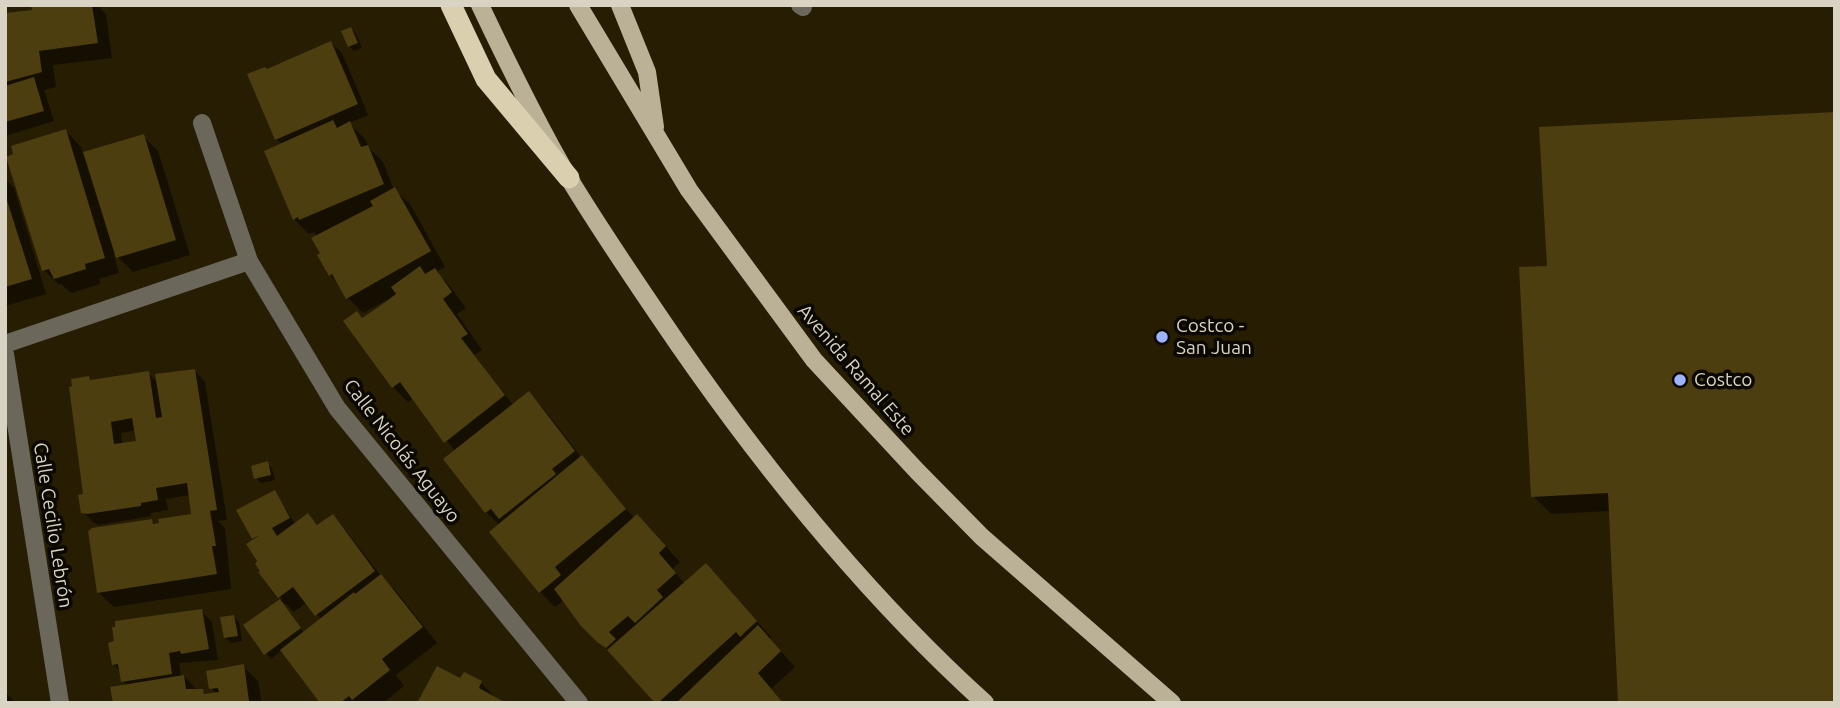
<!DOCTYPE html>
<html>
<head>
<meta charset="utf-8">
<style>
	body { margin:0 }
	#map { position:relative; width:1840px; height:708px; overflow:hidden; background:#261d02; font-family:Ubuntu,sans-serif }
	canvas { display:block }
	.frame { position:absolute; inset:0; border:7px solid #d8d3c3; pointer-events:none }
</style>
</head>
<body>
<div id="map">
<canvas width="1840" height="708"></canvas>
<div class="frame"></div>
</div>
<script>
const ctx = document.querySelector('canvas').getContext('2d');
ctx.lineJoin = 'round';
function paint(path, color) { ctx.fillStyle = color; ctx.fill(path, 'evenodd'); }
function strokePath(path, color, width, dash) { ctx.strokeStyle = color; ctx.lineWidth = width; ctx.lineCap = dash ? 'butt' : 'round'; ctx.setLineDash(dash || []); ctx.stroke(path); }
function drawText(font, color, halo, rows, align = 'center') {
  ctx.font = font + ' Ubuntu,sans-serif'; ctx.lineWidth = 7; ctx.setLineDash([]); ctx.textBaseline = 'middle'; ctx.strokeStyle = halo; ctx.fillStyle = color; for (const [text, x, y, turn = 0] of rows) {
    ctx.save(); ctx.translate(x, y); ctx.rotate((+turn || 0) * Math.PI / 180); ctx.textAlign = isNaN(turn) ? turn : align; if (halo) ctx.strokeText(text, 0, 0); ctx.fillText(text, 0, 0); ctx.restore();
  }
}
paint(new Path2D(`
	M47,5H97L106,14L112,58L53,65L56,87L44,90L54,121L5,136V15L34,11Z
	M351,29L356,34L362,48L354,51L349,46Z
	M331,43L342,53L368,115L349,123L365,139L370,149L383,162L394,190L410,204L445,267L436,272L449,285L466,308L457,314L482,350L474,355L514,406L529,394L544,409L581,457L635,519L652,531L680,562L672,569L685,584L721,581L771,637L770,639L795,667L771,689L783,703H657L618,659L582,625L564,600L555,607L540,592L500,525L486,512L455,451L414,398L408,402L393,387L363,319L388,302L387,300L363,313L348,298L339,284L330,275L318,237L314,232L309,234L294,219L283,145L276,139L266,71Z
	M1835,114L1610,511L1551,514L1533,496L1548,267Z
	M66,131L81,147L83,154L143,136L158,151L190,255L133,272L113,252L119,273L99,279L100,284L71,293L61,284L59,285L44,270Z
	M5,179L14,188L46,294L5,306Z
	M195,371L205,382L227,520L218,521L225,528L231,589L114,607L98,592L152,521L156,525L193,515L190,495L166,499L168,510L151,513V516L99,525L94,523L83,512L89,378L92,381L148,373L158,383ZM136,430L138,442L122,444L121,433Z
	M267,463L272,469L275,480L261,483L256,478Z
	M275,492L295,524L308,515L319,526L332,516L347,532L381,576L396,591L437,643L396,675L404,686L383,703H323L282,650L271,659L245,625L282,599L260,562L256,540L253,538ZM307,602L322,620L304,633L283,604L285,603L294,612Z
	M201,611L212,622L218,660L179,663L181,677L184,676L198,691H203L207,695L217,694L211,688L243,666L258,681L262,703H114L127,686L123,681L121,672L113,664Z
	M234,617L239,622L242,641L231,643L225,637Z
	M464,674L481,683L496,698L461,680Z
	M5,692L14,701V703H5Z`), '#0007');
paint(new Path2D(`
	M34,5H92L98,43L39,51L42,72L5,82V13L32,10L31,6Z
	M351,27L358,43L348,47L341,31Z
	M331,41L358,104L275,140L247,74L265,67L267,69Z
	M34,77L44,111L5,122V86Z
	M1835,112V703H1618L1608,493L1531,497L1519,267L1547,266L1539,127Z
	M333,120L337,128L350,121L361,147L368,145L384,184L299,220L298,217L293,220L264,151Z
	M66,129L105,258L85,264L86,269L54,279L49,269L42,271L6,157L13,154L11,146Z
	M144,134L176,240L116,258L83,152Z
	M395,187L431,251L346,299L332,274L329,276L317,255L320,253L311,238L373,206L370,201Z
	M5,194L32,279L5,287Z
	M420,266L425,274L435,268L452,292L443,299L468,334L461,338L505,395L444,443L400,382L392,388L343,321L357,311L362,318L377,308L396,294L391,287Z
	M195,369L217,510L210,511L216,546H212L217,574L97,593L88,531L92,528L152,519L153,524L159,523L158,519L191,514L187,483L156,488L158,500L141,503V506L87,514L81,513L78,495L83,494L69,387L72,386L71,379L89,376L90,380L149,371L156,418L162,417L155,374ZM132,418L136,441L114,444L111,422Z
	M529,391L575,451L552,469L556,474L499,519L491,509L485,513L443,459Z
	M582,455L626,509L555,567L561,575L539,593L489,532Z
	M268,461L271,475L254,479L251,466Z
	M275,490L290,518L272,528L277,536L308,513L317,525L333,514L375,571L315,616L293,587L278,598L258,572L260,571L255,564L257,561L246,544L260,535L252,539L236,510Z
	M637,514L666,546L659,553L676,573L657,590L663,597L635,623L628,616L609,632L616,639L606,648L597,642L581,626L554,589Z
	M706,563L757,621L740,637L736,632L659,702L655,703L607,650Z
	M381,574L423,627L382,659L390,670L352,700L349,696L340,703H320L280,650L354,592L355,594Z
	M280,599L301,628L264,655L243,625Z
	M202,609L209,649L181,654L180,651L169,653L172,674L121,682L118,664L112,665L108,643L114,641L112,627H115V621Z
	M234,615L238,636L224,638L220,617Z
	M758,625L781,651L758,673L783,703H676Z
	M244,664L249,701L113,703L110,687L184,675L186,689H203L204,694L219,692L218,688L209,689L206,671Z
	M437,666L460,678L464,672L482,681L479,688L506,703H417Z`), '#4d3e0f');
strokePath(new Path2D(`
	M800,5L803,7
	M202,123L249,261L337,408L579,703
	M5,344L249,261
	M5,354L60,703`), '#6b675a', 18);
strokePath(new Path2D(`
	M480,5C508,64 537,124 570,180C604,236 641,290 678,344C768,474 868,597 985,703
	M578,5L689,190L814,360L917,471L982,537L1172,703
	M620,5L647,72L655,127`), '#bbb197', 18);
strokePath(new Path2D(`
	M451,5L486,79L569,178`), '#dacfae', 21);
for (const [x, y, r, color] of [
	[1162,337,7,"#9eb3fd"],
	[1680,380,7,"#9eb3fd"]
]) { const dot = new Path2D(); dot.arc(x, y, r, 0, 2 * Math.PI); ctx.fillStyle = color; ctx.fill(dot); strokePath(dot, '#0b0801', 2.5); }
drawText('19px', '#d8d3c3', '#0b0801', [
	["Costco -",1176,326],
	["San Juan",1176,348],
	["Costco",1694,380]
], 'left');
drawText('19px', '#d8d3c3', '#0b0801', [
	["Avenida Ramal Este",856,370,49],
	["Calle Nicolás Aguayo",402,451,52],
	["Calle Cecilio Lebrón",53,525,81]
]);
</script>
</body>
</html>
